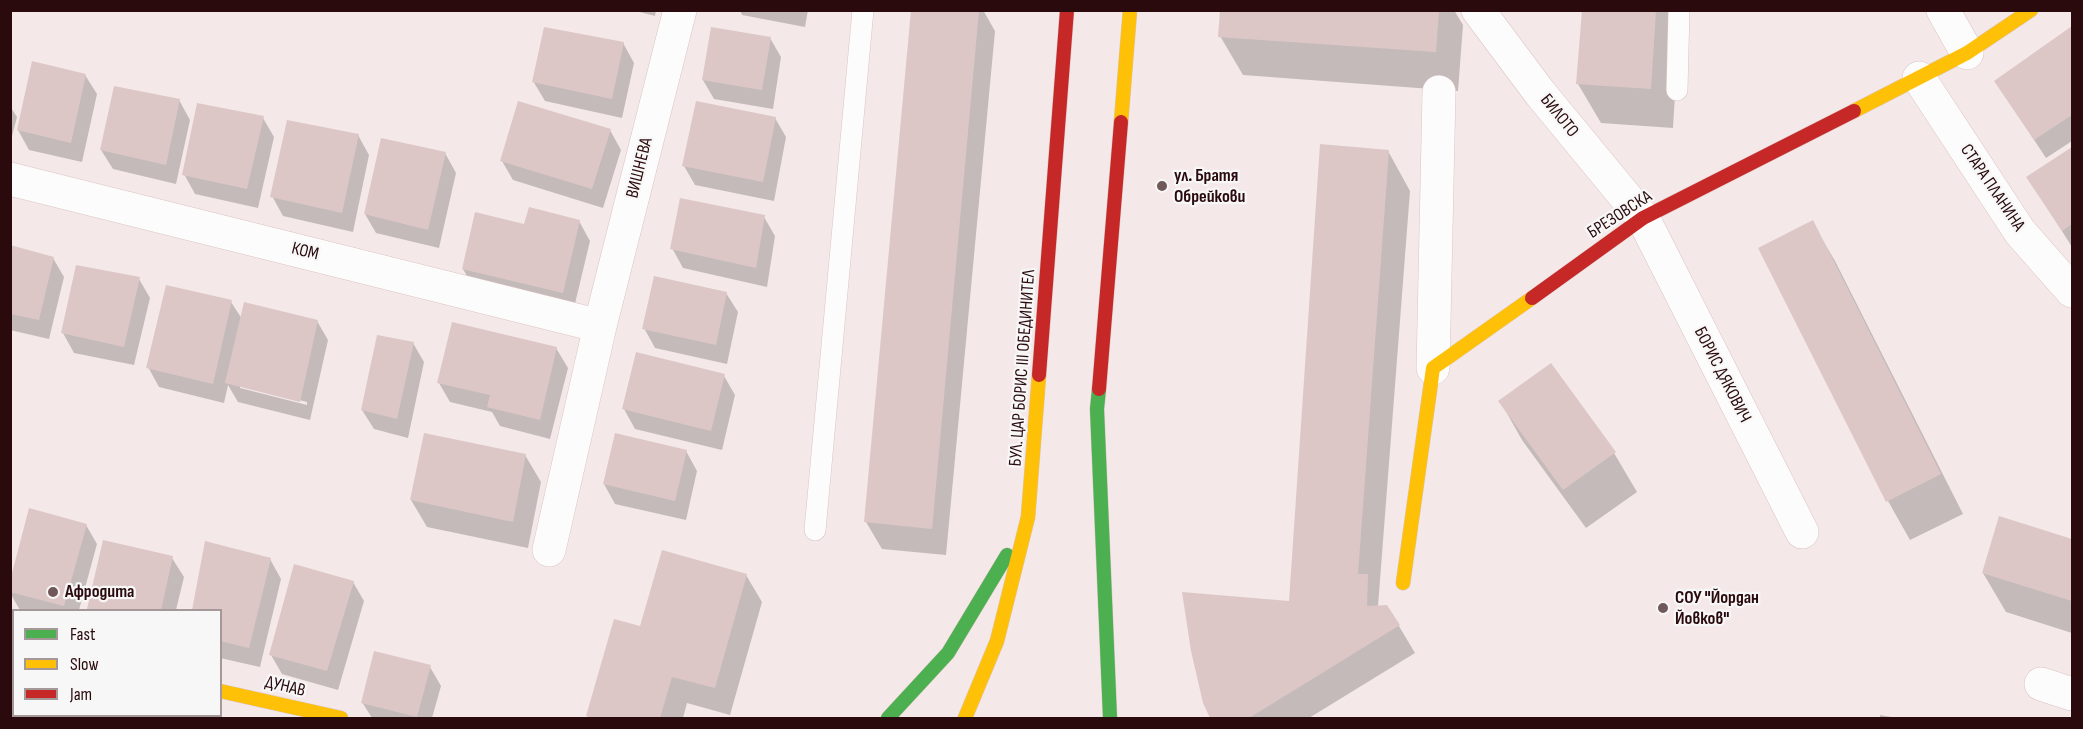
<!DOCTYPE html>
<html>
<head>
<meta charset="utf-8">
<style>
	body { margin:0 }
	#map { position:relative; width:2083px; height:729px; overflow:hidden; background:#f4e9e8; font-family:"Sofia Sans Condensed",sans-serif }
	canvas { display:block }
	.frame { position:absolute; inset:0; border:12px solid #2a0a0c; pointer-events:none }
	.legend { position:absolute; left:12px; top:609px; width:210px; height:108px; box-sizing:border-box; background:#f7f7f7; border:2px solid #a59899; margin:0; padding:8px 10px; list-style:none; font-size:18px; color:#2a0a0c }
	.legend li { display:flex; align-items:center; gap:12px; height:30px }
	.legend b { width:30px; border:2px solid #a59899 }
</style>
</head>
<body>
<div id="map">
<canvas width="2083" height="729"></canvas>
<div class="frame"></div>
<ul class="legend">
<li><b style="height:8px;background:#4caf50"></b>Fast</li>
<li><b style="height:8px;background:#ffc107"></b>Slow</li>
<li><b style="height:8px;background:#c62828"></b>Jam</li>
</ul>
</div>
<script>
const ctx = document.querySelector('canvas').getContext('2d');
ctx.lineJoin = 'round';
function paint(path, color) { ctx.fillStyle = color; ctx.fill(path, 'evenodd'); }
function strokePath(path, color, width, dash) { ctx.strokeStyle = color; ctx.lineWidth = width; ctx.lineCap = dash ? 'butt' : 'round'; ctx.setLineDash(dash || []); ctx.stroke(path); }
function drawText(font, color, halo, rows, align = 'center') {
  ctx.font = font + ' "Sofia Sans Condensed",sans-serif'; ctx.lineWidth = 4.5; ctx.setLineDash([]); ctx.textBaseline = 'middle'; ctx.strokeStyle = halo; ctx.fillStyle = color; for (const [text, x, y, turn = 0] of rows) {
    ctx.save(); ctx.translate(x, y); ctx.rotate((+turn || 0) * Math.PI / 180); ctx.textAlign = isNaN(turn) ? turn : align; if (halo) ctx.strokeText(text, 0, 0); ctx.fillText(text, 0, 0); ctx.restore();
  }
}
paint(new Path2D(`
	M632,10H656L655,16Z
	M740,10H808L805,27L742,15Z
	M913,10H983L995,31L946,555L882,549L866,522Z
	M1222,10H1454L1463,25L1458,91L1243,75L1220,36Z
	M1584,10H1680L1673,128L1601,123L1578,84Z
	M2072,29V141L2046,158L1996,82Z
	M770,38L781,57L773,109L714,99L703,80Z
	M623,43L634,63L622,118L545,101L533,81Z
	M85,75L97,94L82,162L29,150L18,130Z
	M179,100L190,120L176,184L113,169L101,150Z
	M10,106L17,117L10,144Z
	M263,118L274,137L258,208L195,194L184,174Z
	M775,118L786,137L774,201L695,185L684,166Z
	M610,130L621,150L603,208L513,180L502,161Z
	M358,135L369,155L353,232L283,216L272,196Z
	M2072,148V247L2028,177Z
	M1388,151L1410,191L1378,606H1387L1415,653L1309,718H1212L1204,702L1290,603Z
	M445,153L456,173L439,248L376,233L365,214Z
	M764,217L775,236L767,287L683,268L672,248Z
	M579,221L590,241L573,312L474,288L463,269Z
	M1812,222L1835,261L1963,514L1910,540L1888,501L1760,249Z
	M10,247L53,258L64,277L49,339L10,330Z
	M139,279L150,298L134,365L74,353L63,333Z
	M726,293L738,312L727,364L655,348L644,328Z
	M231,302L242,319L317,321L328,340L310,420L238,402L228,385L224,403L159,387L148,367ZM240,385L307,402V405L240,388Z
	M413,343L424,362L408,438L374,429L362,410Z
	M556,348L568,368L550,439L500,426L492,412L450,402L439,383Z
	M724,376L735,395L722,450L635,429L624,409Z
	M1500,401L1614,453L1637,492L1586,528L1522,440Z
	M686,451L697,471L686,520L615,504L604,484Z
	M525,455L541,482L528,548L427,527L411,500Z
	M2000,518L2072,541V633L2006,612L1983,573Z
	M86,525L97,544L79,610H20L10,593V587Z
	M206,543L270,559L281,579L260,667L220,658V610H193Z
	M172,558L184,577L176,610H90Z
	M746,575L762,602L730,715L687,703L683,718H589L588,716L641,628Z
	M353,582L364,601L338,690L282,674L271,655Z
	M430,667L441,686L432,718H372L362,702Z
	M1880,715L1897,718H1880Z`), '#0003');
paint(new Path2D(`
	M911,10H979L932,529L864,522Z
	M1220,10H1439L1436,52L1218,37Z
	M1582,10H1656L1651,89L1576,84Z
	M2072,26V115L2034,140L1994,81Z
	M544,27L624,42L612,99L532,82Z
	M711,27L771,37L762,90L702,80Z
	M32,61L86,74L71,143L17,130Z
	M114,86L180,99L166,165L100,150Z
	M518,101L611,129L592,189L500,161Z
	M696,101L776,117L763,182L682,166Z
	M197,103L264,116L247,189L182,175Z
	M287,120L359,134L342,213L270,197Z
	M381,138L446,152L428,230L364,214Z
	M1320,144L1389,150L1358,574H1368L1367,606L1387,605L1400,625L1249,718H1210L1203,703L1191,651L1182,592L1289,601Z
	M2072,147V224L2062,231L2026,177Z
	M680,198L765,215L756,268L670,249Z
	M529,207L580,220L563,293L462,269L475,212L524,224Z
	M1813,220L1941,474L1886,502L1758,248Z
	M10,245L54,257L39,320L10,314Z
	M76,265L140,277L124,347L61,333Z
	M654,276L727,292L716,345L642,329Z
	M166,285L232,300L213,384L146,368Z
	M244,302L318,320L300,402L225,383Z
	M452,322L557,347L540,420L487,407L490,395L437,383Z
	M377,335L414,342L397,419L361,410Z
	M636,352L725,374L711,431L622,409Z
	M1551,363L1616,452L1563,490L1498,401Z
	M424,433L526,454L513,522L410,500Z
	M615,433L687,450L675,501L603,484Z
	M29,508L87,524L64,606L10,592V581Z
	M1999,516L2072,539V601L1982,573Z
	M103,540L173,556L161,610L87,609Z
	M205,541L271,558L249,648L220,641V610H192Z
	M662,550L747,574L715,688L672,677L660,718H595L586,716L614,619L640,626Z
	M294,564L354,581L327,671L269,655Z
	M374,651L431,665L417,717L361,703Z`), '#dcc7c6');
const lane = new Path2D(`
	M1677,90L1679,10
	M815,530L863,10
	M90,718L91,716`);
const street = new Path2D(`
	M1478,10L1540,93L1643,218L1802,532
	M1943,10L1967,53
	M1919,78L2020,232L2072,291
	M10,179L600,326
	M1433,368L1439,92
	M549,550L600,326L680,10
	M2041,684L2072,694`);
const fast = new Path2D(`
	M1099,389L1097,409L1110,718
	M888,718L948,653L1007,555`);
const slow = new Path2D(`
	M1854,111L1967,53L2031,10
	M1121,122L1130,10
	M1403,583L1433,368L1532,298
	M10,643L14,644
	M220,691L341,718
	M965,718L997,641L1028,517L1039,375`);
const jam = new Path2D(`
	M1532,298L1643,218L1854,111
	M1039,375L1067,10
	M1099,389L1121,122`);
strokePath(lane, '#dac4c3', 22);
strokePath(street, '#dac4c3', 34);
strokePath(fast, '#dac4c3', 15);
strokePath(slow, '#dac4c3', 15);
strokePath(jam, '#dac4c3', 15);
strokePath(lane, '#fdfcfc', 21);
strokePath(street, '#fdfcfc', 33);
strokePath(fast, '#4caf50', 14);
strokePath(slow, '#ffc107', 14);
strokePath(jam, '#c62828', 14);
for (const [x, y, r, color] of [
	[1162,186,6,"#715859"],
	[53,592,6,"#715859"],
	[1663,608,6,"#715859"]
]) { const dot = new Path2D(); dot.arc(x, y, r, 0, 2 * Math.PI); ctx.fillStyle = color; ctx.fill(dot); strokePath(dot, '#f7f7f7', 2); }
drawText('18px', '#2a0a0c', '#f7f7f7', [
	["БИЛОТО",1559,116,51],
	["ВИШНЕВА",640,168,-76],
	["СТАРА ПЛАНИНА",1992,188,56],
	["БРЕЗОВСКА",1620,215,-33],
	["КОМ",305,252,14],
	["БУЛ. ЦАР БОРИС III ОБЕДИНИТЕЛ",1023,368,-86],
	["БОРИС ДЯКОВИЧ",1722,375,63],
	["ДУНАВ",285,687,13]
]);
drawText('bold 18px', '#2a0a0c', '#f7f7f7', [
	["ул. Братя",1174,176],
	["Обрейкови",1174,197],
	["Афродита",65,592],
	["СОУ \"Йордан",1675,598],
	["Йовков\"",1675,619]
], 'left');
</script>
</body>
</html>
